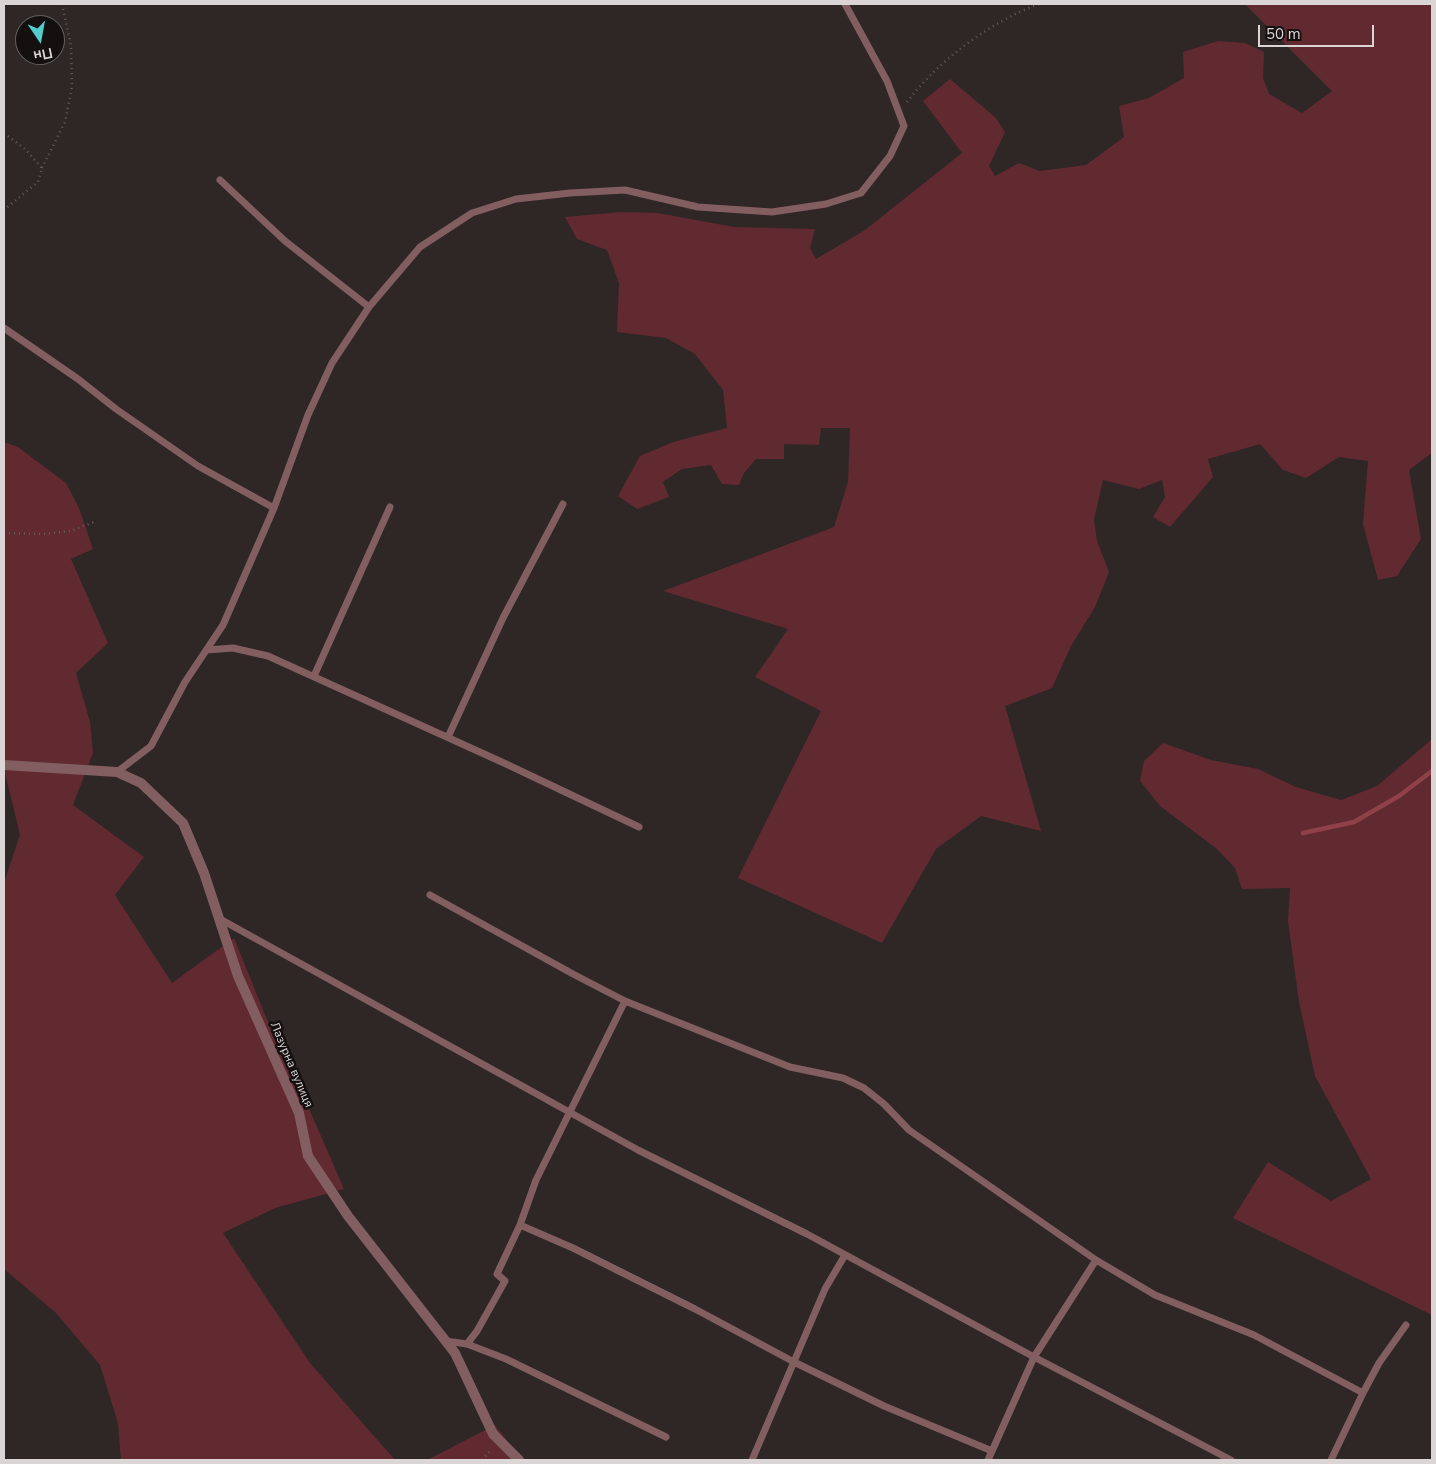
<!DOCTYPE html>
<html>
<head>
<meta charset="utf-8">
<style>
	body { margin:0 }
	#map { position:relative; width:1436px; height:1464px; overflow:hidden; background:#2f2626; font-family:"Nunito Sans",sans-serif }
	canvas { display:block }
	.frame { position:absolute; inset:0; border:5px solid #dcd5d6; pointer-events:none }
	.north { position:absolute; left:15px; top:15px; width:50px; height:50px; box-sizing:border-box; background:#141010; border:1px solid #645f5f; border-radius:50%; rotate:168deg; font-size:14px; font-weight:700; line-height:20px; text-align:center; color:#dcd5d6 }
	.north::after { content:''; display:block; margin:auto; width:18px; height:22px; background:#52cdcd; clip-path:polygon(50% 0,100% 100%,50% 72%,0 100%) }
	.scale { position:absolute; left:1258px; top:25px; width:116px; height:22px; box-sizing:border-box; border:2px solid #dcd5d6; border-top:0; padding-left:6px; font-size:15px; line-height:18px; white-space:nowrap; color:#dcd5d6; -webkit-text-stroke:4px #141010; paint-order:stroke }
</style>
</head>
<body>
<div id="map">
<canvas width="1436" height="1464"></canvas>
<div class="frame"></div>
<div class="north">Пн</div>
<div class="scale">50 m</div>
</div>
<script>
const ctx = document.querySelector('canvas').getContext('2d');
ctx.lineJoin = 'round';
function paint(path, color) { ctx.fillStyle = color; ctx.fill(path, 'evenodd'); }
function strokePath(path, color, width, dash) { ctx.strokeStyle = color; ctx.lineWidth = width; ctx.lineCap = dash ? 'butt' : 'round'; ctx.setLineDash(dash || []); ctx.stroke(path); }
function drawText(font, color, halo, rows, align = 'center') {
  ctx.font = font + ' "Nunito Sans",sans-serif'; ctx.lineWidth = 5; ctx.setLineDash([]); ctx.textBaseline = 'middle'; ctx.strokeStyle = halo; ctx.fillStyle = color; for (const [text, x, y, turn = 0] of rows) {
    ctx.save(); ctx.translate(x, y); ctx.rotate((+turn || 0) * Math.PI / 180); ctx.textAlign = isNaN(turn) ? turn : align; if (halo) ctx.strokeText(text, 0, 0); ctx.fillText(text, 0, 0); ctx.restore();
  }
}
paint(new Path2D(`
	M1245,4H1432V453L1409,470L1421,539L1397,576L1378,580L1363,524L1368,461L1339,457L1306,478L1283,470L1260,444L1208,459L1213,477L1170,527L1153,517L1165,497L1162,480L1139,489L1103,480L1094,520L1097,541L1109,572L1095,607L1071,646L1052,688L1005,706L1041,831L981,816L936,849L882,943L738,878L821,711L755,677L788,629L663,591L834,527L848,482L850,428H821L819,445L784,444V459H756L744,473L739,485L722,484L711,465L682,469L663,482L669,497L637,509L618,496L640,456L673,442L727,428L723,390L695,354L666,338L617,332L619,283L607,250L577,239L565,217L620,212L658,213L734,227L815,229L810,248L816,259L865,230L962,153L923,101L950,79L995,117L1005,132L989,166L995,176L1019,163L1040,171L1086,165L1124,137L1119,106L1149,98L1184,78L1183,52L1218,41L1245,43L1264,52L1263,78L1269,94L1302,113L1332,91Z
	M4,442L18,447L66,483L79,508L93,549L71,559L108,643L76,673L90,722L93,753L73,805L144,857L115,895L172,983L234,938L270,1027L304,1097L344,1189L275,1208L223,1233L310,1363L395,1460H121L118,1423L100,1365L56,1313L4,1269V883L20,835L4,769Z
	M1432,739V1315L1233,1218L1268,1162L1331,1201L1371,1179L1315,1076L1299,1002L1288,921L1290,888L1242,889L1235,868L1217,849L1160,806L1140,781L1144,761L1163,743L1211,760L1258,769L1296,787L1341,800L1377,786Z
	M495,1425L522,1460H427Z`), '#612a30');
strokePath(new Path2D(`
	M1303,833L1354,822L1399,796L1432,771`), '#904048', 4.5);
strokePath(new Path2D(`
	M907,102C939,60 990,22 1039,4
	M4,133L25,149L42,168L38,182L4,210
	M42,168L65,122L72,86L71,46L62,4
	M4,533L43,534L71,531L97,521
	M482,1460L491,1450`), '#645b5b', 2.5, [1, 4]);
strokePath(new Path2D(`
	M220,180L285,241L369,307
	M4,328L78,379L116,409L198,466L274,508
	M207,650L233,648L268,656L504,763L639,827
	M314,676L390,507
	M448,737L503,618L563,504
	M117,772L151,746L185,682L223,625L274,508L308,415L332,363L369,307L420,247L472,213L516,199L570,193L625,190L698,207L772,212L826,204L861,193L890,156L904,126L887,81L845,4
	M430,895L573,974L625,1001L790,1067L843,1078L864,1088L884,1104L909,1130L1096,1260L1155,1295L1254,1335L1363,1393
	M220,919L638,1150L807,1234L1034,1357L1231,1460
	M520,1225L573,1248L695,1309L794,1362L884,1406L992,1451
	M445,1341L467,1344L506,1359L666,1437
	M467,1344L477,1331L505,1281L497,1274L520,1225L536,1180L625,1001
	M752,1460L825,1289L845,1255
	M988,1460L1034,1357L1096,1260
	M1331,1460L1363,1393L1379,1363L1406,1325`), '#835e60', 7);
strokePath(new Path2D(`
	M4,765L117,772L141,783L183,823L204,873L238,976L299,1113L308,1156L348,1216L455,1353L493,1434L519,1460`), '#835e60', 10);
drawText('12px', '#dcd5d6', '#141010', [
	["Лазурна вулиця",291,1065,67]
]);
</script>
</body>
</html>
